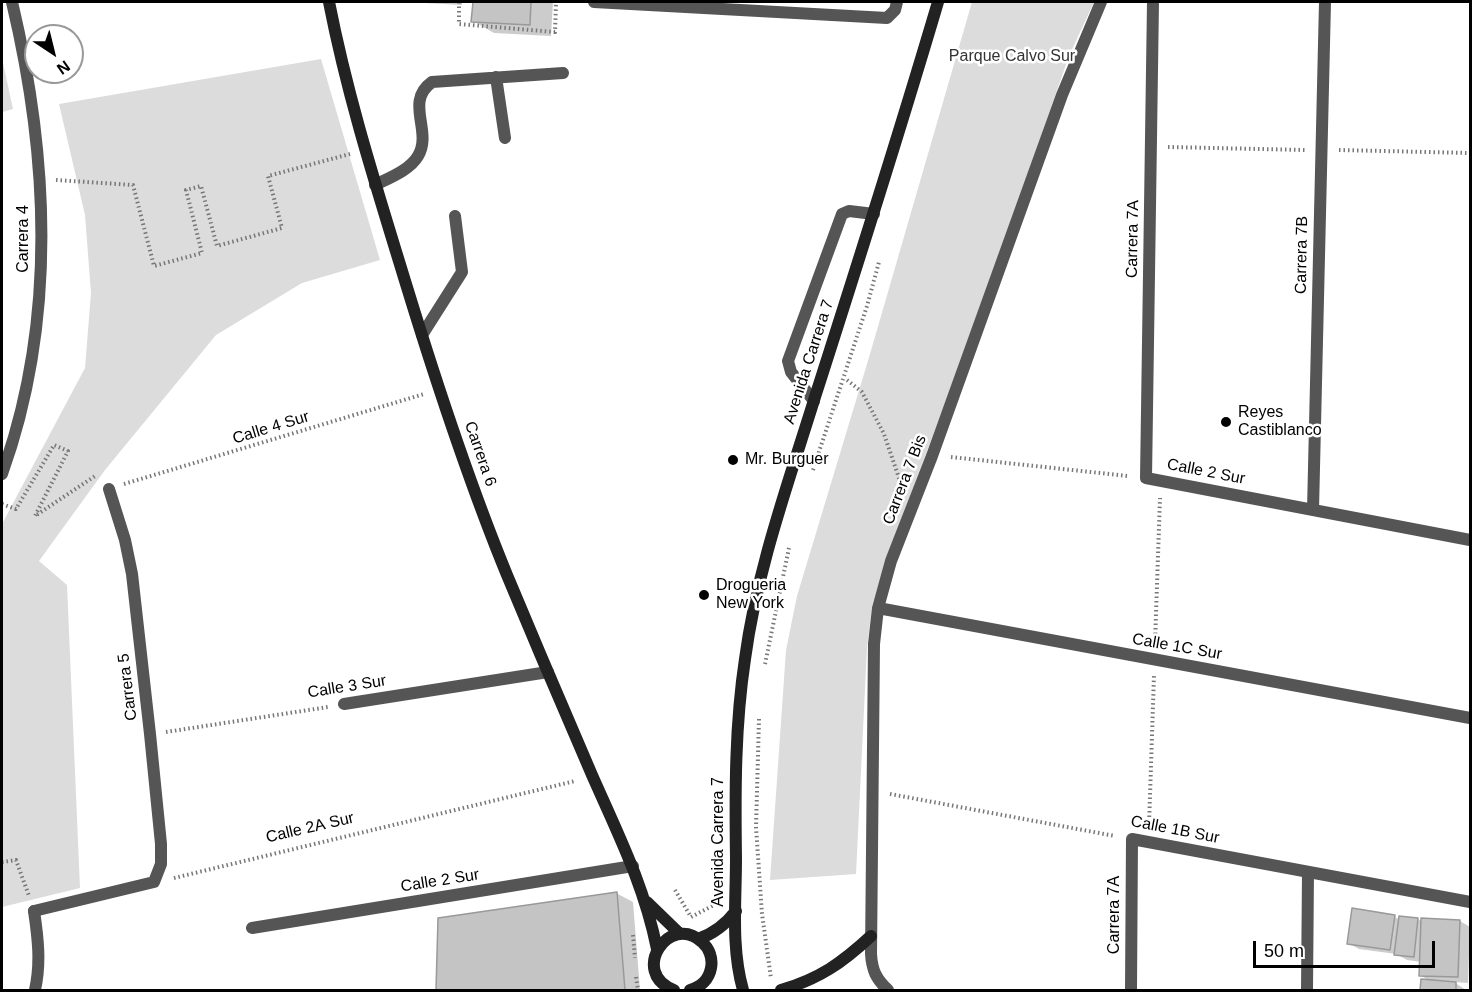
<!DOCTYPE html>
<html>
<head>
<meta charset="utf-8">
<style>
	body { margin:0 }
	#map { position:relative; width:1472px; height:992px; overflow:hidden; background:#fff; font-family:Helvetica,sans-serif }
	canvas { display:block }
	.frame { position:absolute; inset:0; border:3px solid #000; pointer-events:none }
	.north { position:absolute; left:24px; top:24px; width:60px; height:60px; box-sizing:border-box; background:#fff; border:2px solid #999; border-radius:50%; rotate:145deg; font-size:16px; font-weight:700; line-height:24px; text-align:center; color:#000 }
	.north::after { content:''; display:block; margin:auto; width:21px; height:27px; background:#000; clip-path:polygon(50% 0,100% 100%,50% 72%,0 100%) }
	.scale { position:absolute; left:1253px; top:941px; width:182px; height:27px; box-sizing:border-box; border:3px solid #000; border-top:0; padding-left:8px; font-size:18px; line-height:21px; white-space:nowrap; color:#000; -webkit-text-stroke:4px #fff; paint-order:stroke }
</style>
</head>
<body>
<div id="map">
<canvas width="1472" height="992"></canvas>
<div class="frame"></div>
<div class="north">N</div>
<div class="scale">50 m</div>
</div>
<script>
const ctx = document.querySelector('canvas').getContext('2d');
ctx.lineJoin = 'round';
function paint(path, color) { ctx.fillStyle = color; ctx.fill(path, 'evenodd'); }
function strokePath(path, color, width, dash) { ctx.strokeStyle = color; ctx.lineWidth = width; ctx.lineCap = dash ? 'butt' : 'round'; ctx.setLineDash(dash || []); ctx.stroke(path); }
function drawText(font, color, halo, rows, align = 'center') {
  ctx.font = font + ' Helvetica,sans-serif'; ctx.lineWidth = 5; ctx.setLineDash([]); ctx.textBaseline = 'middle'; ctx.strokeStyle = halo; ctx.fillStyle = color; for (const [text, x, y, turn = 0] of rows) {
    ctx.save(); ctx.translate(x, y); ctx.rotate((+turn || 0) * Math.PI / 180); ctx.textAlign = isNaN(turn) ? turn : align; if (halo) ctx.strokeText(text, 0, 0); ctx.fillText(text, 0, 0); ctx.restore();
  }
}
paint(new Path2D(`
	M972,2H1094L1069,56L975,324L887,557L872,606L867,648L856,874L770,880L786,650L797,596L870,354Z
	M2,58L13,109L2,112Z
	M321,59L380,260L302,283L216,335L105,470L39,561L67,585L80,888L2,907V524L85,368L91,293L85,215L59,104Z`), '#dcdcdc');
paint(new Path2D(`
	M405,2H462V5Z
	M474,2H553L551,36L494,33L473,21Z
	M616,893L633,902L640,990H438L439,919Z
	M1395,917L1400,920L1418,919L1422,922L1460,921L1470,927L1468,983L1454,982L1466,990H1421L1422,981L1431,982L1420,975L1421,962L1407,960L1396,954L1359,949L1348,943Z`), '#0003');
const building = new Path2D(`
	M473,2H531L530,25L471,22Z
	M617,892L625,990H436L438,918Z
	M1352,908L1395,915L1390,950L1347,944Z
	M1399,916L1418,918L1414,957L1394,955Z
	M1421,918L1460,920L1458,977L1419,976Z
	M1421,979L1456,982V990H1420Z`);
paint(building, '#c4c4c4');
strokePath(building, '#999', 1.5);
strokePath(new Path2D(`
	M459,2V24L555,32L556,2
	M1168,147L1305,150
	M1339,150L1470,153
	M56,180L133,185L154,266L202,253L186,190L201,186L217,246L282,228L268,176L350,154
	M847,380L862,392L884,434L901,484
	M951,457L1128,476
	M813,470L867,306L879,262
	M124,484L424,394
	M2,504L16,509L54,445L68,451L35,516L95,476
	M1155,643L1160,498
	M765,664L789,548
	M759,719L756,827L762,914L771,978
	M166,732L328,707
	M890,794L1115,836
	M1149,826L1154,675
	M2,862L16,860L29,896
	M174,878L575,781
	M675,890L691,917L718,903
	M633,935L635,958
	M636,977L638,990`), '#777', 4, [1.5, 3]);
strokePath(new Path2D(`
	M594,2L887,18L895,10L897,2
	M496,77L505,138
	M375,185C389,178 410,170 418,156C433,131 404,102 432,82L563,73
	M422,335L462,272L455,216
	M814,401L791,372L788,361L842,214L849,211L874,214
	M344,704L548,672
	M34,911L154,882L161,864V844L150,734L132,574L125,540L109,489
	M252,928L633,866`), '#555', 12);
strokePath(new Path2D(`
	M1153,2L1146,478L1470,540
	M2,474C57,321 49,158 12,2
	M1313,510L1325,2
	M878,608L1470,718
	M34,911C38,938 41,963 35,990
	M888,990C876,979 872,970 871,954L874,644L878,608L891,561L932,456L1062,95L1101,2
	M1131,990L1132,839L1470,902
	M1307,990L1308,872`), '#555', 12);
strokePath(new Path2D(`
	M329,2C348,99 377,189 406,284C436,382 468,480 507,575C535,642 563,708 592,775C618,834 644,885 657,949
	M647,902L680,934
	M698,939C713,934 726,924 736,911
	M674,990C629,973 669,912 702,942C709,948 713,958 711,968C709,979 701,987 690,990
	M743,990C731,948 736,902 736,858C735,791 735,725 745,659C757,569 788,484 815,397C857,266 899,134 938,2
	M781,990C819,979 842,963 871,936`), '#222', 12);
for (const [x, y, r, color] of [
	[1226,422,6,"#000"],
	[733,460,6,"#000"],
	[704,595,6,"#000"]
]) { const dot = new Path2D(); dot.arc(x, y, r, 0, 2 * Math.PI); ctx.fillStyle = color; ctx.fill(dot); strokePath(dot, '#fff', 2); }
drawText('16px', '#333', '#fff', [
	["Parque Calvo Sur",1012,57]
]);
drawText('16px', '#000', '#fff', [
	["Carrera 4",24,239,-90],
	["Carrera 7A",1133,239,-89],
	["Carrera 7B",1302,255,-89],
	["Avenida Carrera 7",809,362,-72],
	["Calle 4 Sur",271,428,-17],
	["Carrera 6",480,454,71],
	["Calle 2 Sur",1206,472,11],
	["Carrera 7 Bis",905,480,-69],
	["Calle 1C Sur",1177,647,10],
	["Carrera 5",128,687,-97],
	["Calle 3 Sur",347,687,-9],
	["Calle 2A Sur",310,828,-13],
	["Calle 1B Sur",1175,830,11],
	["Avenida Carrera 7",719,842,-90],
	["Calle 2 Sur",440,881,-9],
	["Carrera 7A",1115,915,-90]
]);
drawText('16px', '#000', '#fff', [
	["Reyes",1238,413],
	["Castiblanco",1238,431],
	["Mr. Burguer",745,460],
	["Drogueria",716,586],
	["New York",716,604]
], 'left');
</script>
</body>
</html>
